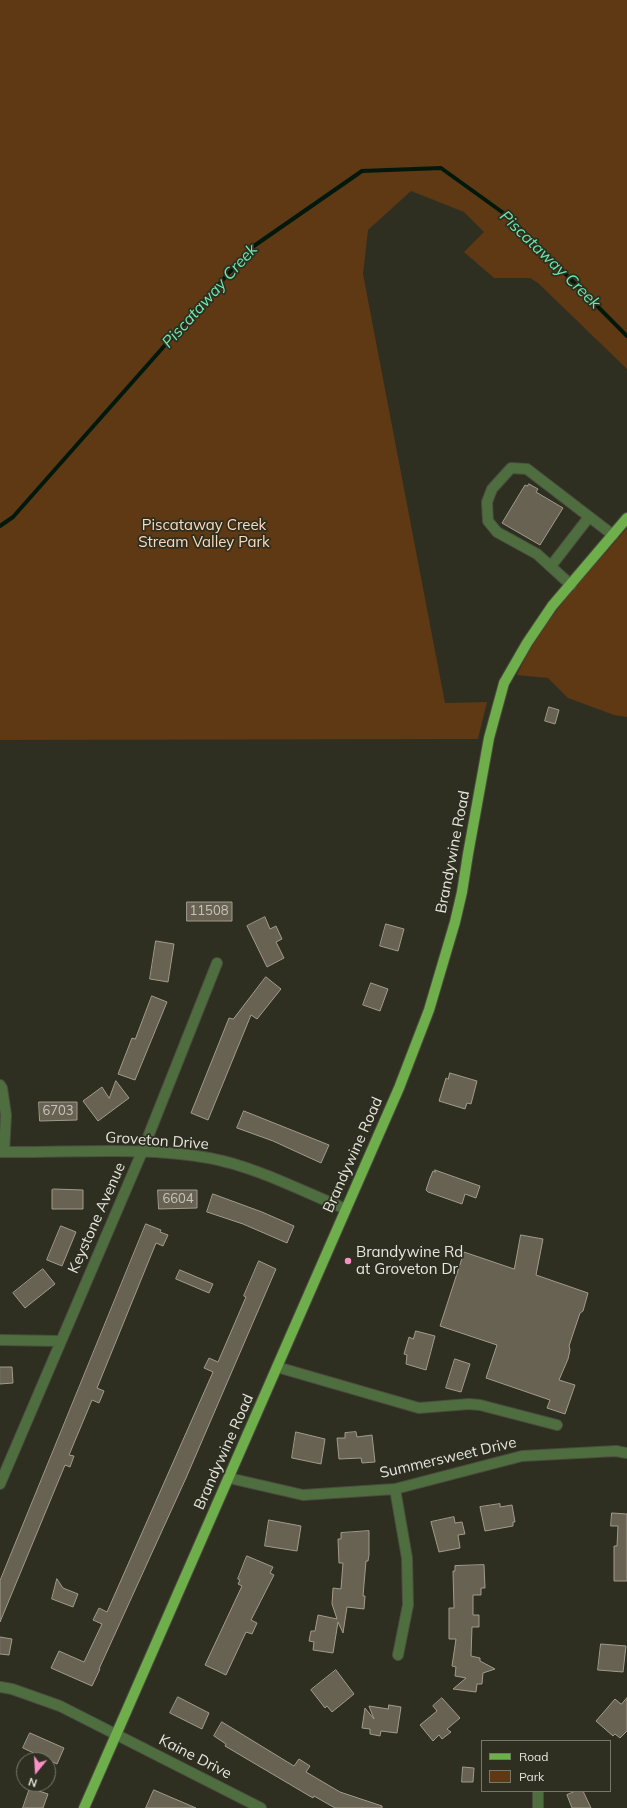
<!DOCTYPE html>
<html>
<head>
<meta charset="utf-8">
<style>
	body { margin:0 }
	#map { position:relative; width:627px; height:1808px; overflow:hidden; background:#2e2f21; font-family:Mulish,sans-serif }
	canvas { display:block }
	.legend { position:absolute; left:481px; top:1740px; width:130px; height:52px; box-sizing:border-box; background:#2e2f21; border:1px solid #77786c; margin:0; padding:5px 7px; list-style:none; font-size:12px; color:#e5e6dd }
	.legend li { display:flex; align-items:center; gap:8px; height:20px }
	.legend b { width:20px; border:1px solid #77786c }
	.north { position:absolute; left:16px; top:1752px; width:40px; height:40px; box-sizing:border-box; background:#2e2f21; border:1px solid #77786c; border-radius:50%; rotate:198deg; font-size:11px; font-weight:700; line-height:16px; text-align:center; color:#e5e6dd }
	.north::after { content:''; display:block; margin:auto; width:14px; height:18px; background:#fb8fc5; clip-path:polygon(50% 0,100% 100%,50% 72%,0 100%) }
</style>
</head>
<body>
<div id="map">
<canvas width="627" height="1808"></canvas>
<ul class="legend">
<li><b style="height:5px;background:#6eae4b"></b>Road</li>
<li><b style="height:11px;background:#5e3914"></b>Park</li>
</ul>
<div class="north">N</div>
</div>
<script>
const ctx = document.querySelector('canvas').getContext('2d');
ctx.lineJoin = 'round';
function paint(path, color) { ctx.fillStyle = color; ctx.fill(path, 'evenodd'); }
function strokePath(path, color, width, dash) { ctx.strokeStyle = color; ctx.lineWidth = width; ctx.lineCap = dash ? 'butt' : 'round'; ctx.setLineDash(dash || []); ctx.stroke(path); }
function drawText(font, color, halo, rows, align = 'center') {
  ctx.font = font + ' Mulish,sans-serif'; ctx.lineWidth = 3.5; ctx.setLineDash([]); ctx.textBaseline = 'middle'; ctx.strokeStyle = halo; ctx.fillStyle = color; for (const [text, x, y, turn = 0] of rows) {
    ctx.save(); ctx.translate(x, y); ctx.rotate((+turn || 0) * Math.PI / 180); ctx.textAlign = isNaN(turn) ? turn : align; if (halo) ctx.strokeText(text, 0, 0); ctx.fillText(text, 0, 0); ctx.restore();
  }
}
paint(new Path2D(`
	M0,0H627V369L538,283L530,278H494L464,252L484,232L464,212L411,191L368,230L363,274L445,703L487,702L478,739L0,740Z
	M627,528V717L614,715L568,698L548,678L517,675C543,618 587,575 627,528Z`), '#5e3914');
strokePath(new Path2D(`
	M0,526L13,517L251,248L362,171L441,168L509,217L627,336`), '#00190c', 4);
const building = new Path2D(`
	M529,484L538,489L536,492L563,508L540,545L502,523L525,485L527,486Z
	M549,707L559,710L555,724L545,721Z
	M187,902H232V921H187Z
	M265,917L270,929L276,926L282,939L276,942L284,958L267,967L247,926Z
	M386,924L404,929L398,951L380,946Z
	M156,941L174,944L168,982L150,979Z
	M266,977L281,989L257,1019L251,1015L208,1120L191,1113L229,1018L233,1019Z
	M371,983L388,989L380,1011L363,1005Z
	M152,996L167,1002L135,1080L118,1074L132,1038L135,1039Z
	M450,1073L477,1081L471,1104L467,1103L465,1109L439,1101L446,1078L448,1079Z
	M116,1081L129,1098L98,1121L83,1101L102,1087L109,1098Z
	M39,1102H77V1120L40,1121Z
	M244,1111L329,1145L321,1163L273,1141L237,1128Z
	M435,1170L480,1186L476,1198L465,1194L462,1204L428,1192L426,1190L430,1178L433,1171L435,1172Z
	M54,1189L83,1190V1209H52V1190Z
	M158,1190H197V1208L159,1209Z
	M213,1194L262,1212L294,1226L287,1243L243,1224L207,1212Z
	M146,1224L161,1230L160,1232L168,1235L163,1246L156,1243L97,1388L104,1391L99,1403L92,1400L69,1455L74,1456L70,1467L65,1465L0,1622V1581Z
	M61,1226L76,1232L62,1266L47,1260Z
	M521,1235L543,1239L536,1275L588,1293L583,1311L580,1313L569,1346L570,1350L568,1359L559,1380L575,1385L565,1414L547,1408L550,1400L486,1378L497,1345L440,1326L464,1252L514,1269Z
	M259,1261L276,1269L186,1478L99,1669H100L92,1686L51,1668L59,1651L84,1662L102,1624L93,1620L99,1608L107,1612L213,1372L204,1368L209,1358L218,1362L246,1297L244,1296Z
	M43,1269L55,1284L25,1308L13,1293Z
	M180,1270L213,1284L209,1293L176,1279Z
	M416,1331L435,1336L426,1370L406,1364L407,1355L404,1354L409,1337L413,1339Z
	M455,1359L470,1364L461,1392L446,1388Z
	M0,1367H12L13,1383L0,1384Z
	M296,1432L325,1439L321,1464L292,1458Z
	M356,1432L357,1437L372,1435L375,1462L362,1463L361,1458L339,1459L337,1438H345V1433Z
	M500,1504V1507L512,1505L515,1522H513V1526L485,1531L480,1507Z
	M612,1513L627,1514V1581H614V1546H617L618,1526H611Z
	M454,1517L455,1523L462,1522L465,1534L458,1535L460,1548L439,1552L431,1522Z
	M269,1520L301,1526L297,1551L265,1546Z
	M369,1531V1555L368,1561H366L363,1596H365L364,1609L347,1607L343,1633L338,1622L333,1653L313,1650L314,1642L309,1641L311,1631H315L318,1615L337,1619L332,1604L333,1588L341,1589L343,1563H339L338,1539H341V1533Z
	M247,1556L273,1567L270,1573L274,1575L251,1620L257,1623L252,1634L246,1632L226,1675L205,1665L242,1586L238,1584L240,1580L238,1579Z
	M484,1565L485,1588H481V1595H473V1615H479V1627H472L471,1656L480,1658V1661L495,1669L483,1673L482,1684H477L476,1692L453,1689L466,1678L455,1676L456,1667L452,1666L456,1639H449V1608H454L453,1571H455V1566Z
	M57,1579L63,1588L78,1594L73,1607L52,1599Z
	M0,1637L12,1639L9,1655L0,1654Z
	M601,1644L626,1646L623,1672L598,1670Z
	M336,1670L354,1694L332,1712L327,1706L325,1708L311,1690Z
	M178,1697L209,1713L202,1729L170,1713Z
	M442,1698L460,1718L447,1729L451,1732L442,1739L439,1735L433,1741L420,1725L437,1711L433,1706Z
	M627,1698V1731L620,1738L615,1734L613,1736L596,1721L615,1699L621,1704Z
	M389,1705L401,1707L397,1733L381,1731L380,1736L370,1734V1729L362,1728L365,1708L374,1719L369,1706L388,1709Z
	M222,1722L294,1766L299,1759L310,1766L306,1772L340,1792L382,1806V1808H335L314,1796L313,1798L225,1746L226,1744L214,1736Z
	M30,1733L64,1748L57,1764L23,1748Z
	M463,1767L474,1768L473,1782H462Z
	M30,1788L48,1794L43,1808H23Z
	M154,1790L196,1808H146Z
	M576,1791H583L591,1808H572L567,1795Z`);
paint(building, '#686253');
strokePath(building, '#a29b8b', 1);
const minor = new Path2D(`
	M551,566L589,517
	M571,585L537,554L497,532L488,521L487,502L492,489L511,468L527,469L613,535
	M0,1085L2,1088L6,1115L4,1152
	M0,1152C69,1153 141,1146 209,1158C257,1167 301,1191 346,1209
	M0,1340L60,1341
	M277,1367L419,1408L469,1404L480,1405L557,1425
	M229,1478L303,1495L395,1489L522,1456L616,1451L627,1453
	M0,1484L142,1152L217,963
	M395,1489L407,1558L408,1605L398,1655
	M0,1687L12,1689L60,1706L261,1808
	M538,1791V1808`);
const major = new Path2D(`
	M84,1808L399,1088L429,1010L455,922L462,892L468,854L489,738L504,683L527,643L552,606L627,518`);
strokePath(minor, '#4b4c3f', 12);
strokePath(major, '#4b4c3f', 12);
strokePath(minor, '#4f6e40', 10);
strokePath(major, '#6eae4b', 10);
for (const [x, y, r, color] of [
	[348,1261,4,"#fb8fc5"]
]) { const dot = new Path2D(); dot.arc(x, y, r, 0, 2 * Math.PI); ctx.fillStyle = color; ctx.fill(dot); strokePath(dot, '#2e2f21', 1.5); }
drawText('13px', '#c6c5ba', null, [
	["11508",209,911],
	["6703",58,1111],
	["6604",178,1199]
]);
drawText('15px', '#fedabb', '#2e2f21', [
	["Piscataway Creek",204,525],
	["Stream Valley Park",204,542]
]);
drawText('15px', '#e5e6dd', '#2e2f21', [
	["Brandywine Road",453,852,-79],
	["Groveton Drive",157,1141,4],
	["Brandywine Road",353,1155,-66],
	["Keystone Avenue",97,1218,-66],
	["Brandywine Road",224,1452,-66],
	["Summersweet Drive",448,1458,-13],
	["Kaine Drive",195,1757,27]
]);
drawText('15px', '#e5e6dd', '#2e2f21', [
	["Brandywine Rd",356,1252],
	["at Groveton Dr",356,1269]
], 'left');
drawText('italic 16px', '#6aebad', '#2e2f21', [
	["Piscataway Creek",550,260,44],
	["Piscataway Creek",210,296,-48]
]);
</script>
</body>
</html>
